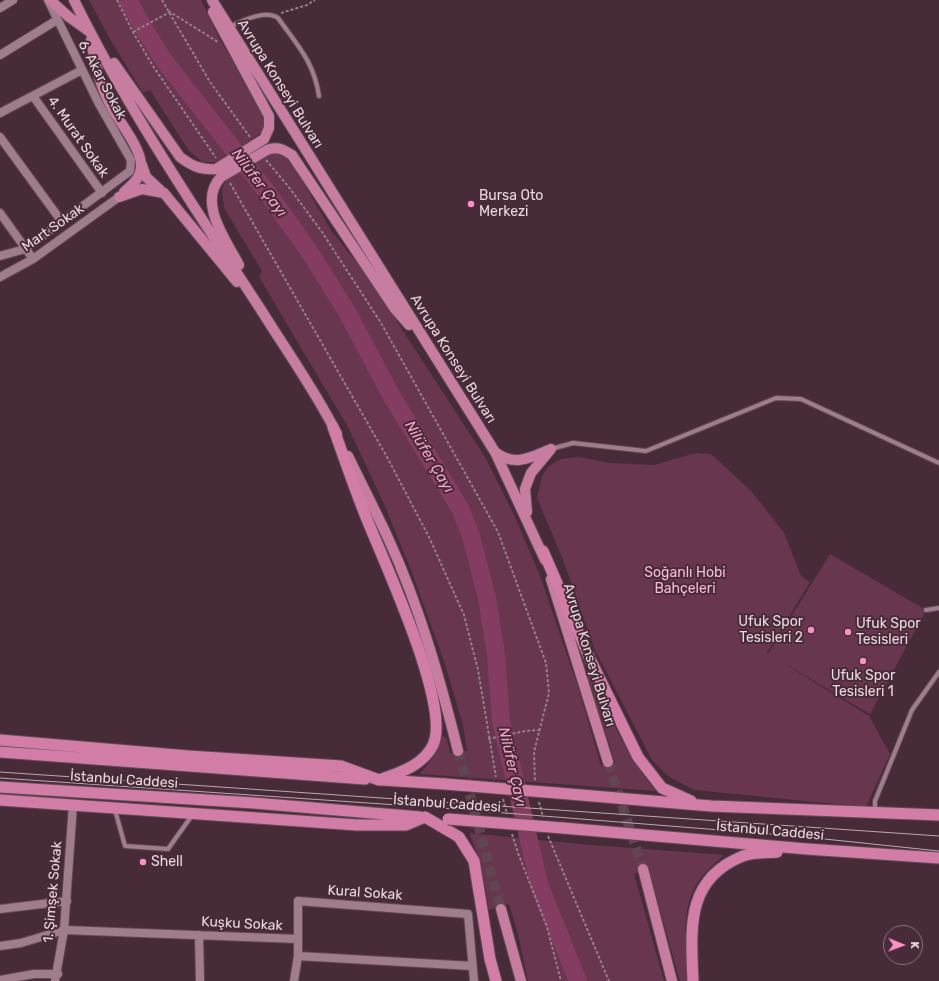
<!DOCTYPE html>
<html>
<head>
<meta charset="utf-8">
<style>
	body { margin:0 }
	#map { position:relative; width:939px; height:981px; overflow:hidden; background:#482b39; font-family:Rubik,sans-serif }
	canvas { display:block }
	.north { position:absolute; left:883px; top:925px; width:40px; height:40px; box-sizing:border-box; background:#482b39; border:1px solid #896f7b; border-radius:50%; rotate:91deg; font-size:11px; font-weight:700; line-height:16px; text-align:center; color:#ead6de }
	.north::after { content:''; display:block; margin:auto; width:14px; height:18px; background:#fb8fc4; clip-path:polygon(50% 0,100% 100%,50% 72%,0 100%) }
</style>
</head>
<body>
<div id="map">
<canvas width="939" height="981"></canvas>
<div class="north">K</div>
</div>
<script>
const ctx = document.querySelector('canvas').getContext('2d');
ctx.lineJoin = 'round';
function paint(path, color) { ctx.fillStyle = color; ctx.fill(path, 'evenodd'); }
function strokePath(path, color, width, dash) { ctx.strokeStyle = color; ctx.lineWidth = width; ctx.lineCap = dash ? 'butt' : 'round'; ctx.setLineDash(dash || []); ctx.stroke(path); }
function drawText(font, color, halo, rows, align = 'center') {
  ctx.font = font + ' Rubik,sans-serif'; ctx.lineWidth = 4; ctx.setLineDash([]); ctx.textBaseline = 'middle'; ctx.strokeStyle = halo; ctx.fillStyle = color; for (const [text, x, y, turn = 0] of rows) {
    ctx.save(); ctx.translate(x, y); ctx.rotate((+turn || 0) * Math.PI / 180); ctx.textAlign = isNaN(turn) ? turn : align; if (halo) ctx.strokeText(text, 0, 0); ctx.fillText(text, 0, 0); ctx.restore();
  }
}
paint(new Path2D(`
	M89,0H201L219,38L263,114L265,123L263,129L257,136L216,162H203L189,151L150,90L143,93L110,39Z
	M271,152L283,153L299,175L332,232L366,274L485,457L514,515L539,573L578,687L601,766L615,763L586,671L591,673C609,714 626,756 656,791L419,774C430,763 440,750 442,735L447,739L450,753L467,751L463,725L444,661L411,570L384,504L348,427L259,277L262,271L224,208L222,189L227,179L263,155Z
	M696,453L711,454L752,492L784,533L801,576L810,582L767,653L768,654L830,554L926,610L870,714L774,657L869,716L890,754L866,807L694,790L668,776L652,760L595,650L562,557L537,498L542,476L549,466L561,459L578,457L609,463L654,465Z
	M469,833L579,844L724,855C714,864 701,875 695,887C680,914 687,951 688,981H680L648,868L634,874L664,981H528L518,934L509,904L489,910C485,883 480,858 469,833Z`), '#69364f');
strokePath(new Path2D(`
	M128,0L144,29L165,62L266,191L309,251L346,310L392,397L460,508L471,536L487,598L496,655L501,721L540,887L578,981`), '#843c61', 18);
strokePath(new Path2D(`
	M458,751L501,909
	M608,762L643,869`), '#604552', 10, [10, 5]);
const service = new Path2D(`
	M229,27C242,21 265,9 278,18C298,46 314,62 319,96
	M551,449L573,443L646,451L776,398L801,399L939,463
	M926,610L939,608
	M115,810L125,846L168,849L193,814
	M875,812V801L912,710L939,672`);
const minor = new Path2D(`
	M0,8L13,0
	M0,55L57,20
	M33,96L102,193
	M0,113L82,70
	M0,137L62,222
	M0,213L33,259
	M0,256L25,249L130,171L131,160L99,104L48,0
	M0,277L33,259L119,197
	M0,909L67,901
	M199,935L200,981
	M298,939V901L468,914L474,981
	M0,946L21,943L64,930L298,939V956L472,966
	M0,980L34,974H58
	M55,981L64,930L73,805
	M294,981L298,956`);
const primary = new Path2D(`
	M50,0L69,17L90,32
	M74,0C128,110 197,211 263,313C288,353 316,392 337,434
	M212,0L495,452L545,560
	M213,12L269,116V128L264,139
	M91,40C95,62 99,84 110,104C118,121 140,146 141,164C142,177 133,184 124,192
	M114,63L180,157C192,166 200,170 216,169
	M267,150C277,146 283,149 292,155L395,309L409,325
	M142,165L146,177L160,190
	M221,177C197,202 226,240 239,265
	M119,197L142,189L164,193L237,282
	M495,452C514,467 529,458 549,450
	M348,456C361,483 375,510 388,538C419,605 440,679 458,751
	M527,512L525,489L531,473L551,449
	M551,579L608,762
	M643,869L672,981
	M501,909L521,981`);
const trunk = new Path2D(`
	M543,551L591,661L638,757L662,788L691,801
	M0,740L188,756L341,766L379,780C398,773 423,766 433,745C452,705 381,556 364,512C353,484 343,455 333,427
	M0,752L365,779
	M382,780L445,784
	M0,787L254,803L420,817
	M557,793L711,806L939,815
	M0,800L357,825H406L425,817L459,837L474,861L490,959L496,981
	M563,828L807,849L939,858
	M693,981C691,929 685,879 743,856C753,852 767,853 777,852`);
strokePath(service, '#624a55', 6);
strokePath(minor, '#624a55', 10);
strokePath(primary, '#624a55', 12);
strokePath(trunk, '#624a55', 13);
strokePath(new Path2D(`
	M117,0L133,32L153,66L216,158
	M162,0L210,82L250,137
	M281,13L307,5L315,0
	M133,32L170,12L218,42
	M266,160L288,186L322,232L381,323L498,532L546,663L549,693L534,752L535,782
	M230,183L387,457L429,537L464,615L478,670L496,777
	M488,739L525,731L539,730
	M503,799L507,814
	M539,802L543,817
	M512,834L518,853L547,927L561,981
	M548,836L609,981`), '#977f8a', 2, [3, 2]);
strokePath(service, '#a07d8d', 4);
strokePath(minor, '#a07d8d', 8);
strokePath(primary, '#c67da0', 10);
strokePath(trunk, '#d27da6', 11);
strokePath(new Path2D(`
	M0,772L939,836
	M0,778L442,808L796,836L939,851`), '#bda7b0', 1);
const primaryBridge = new Path2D(`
	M216,169L264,139
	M221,177L267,150`);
const trunkBridge = new Path2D(`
	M445,784L557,793
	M448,819L563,828`);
strokePath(primaryBridge, '#624a55', 12, []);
strokePath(trunkBridge, '#624a55', 13, []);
strokePath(primaryBridge, '#c67da0', 10);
strokePath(trunkBridge, '#d27da6', 11);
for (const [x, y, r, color] of [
	[471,204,4,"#fb8fc4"],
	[811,630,4,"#fb8fc4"],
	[848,632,4,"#fb8fc4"],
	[863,661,4,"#fb8fc4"],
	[143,862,4,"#fb8fc4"]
]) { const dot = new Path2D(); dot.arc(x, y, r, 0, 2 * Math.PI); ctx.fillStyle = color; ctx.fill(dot); strokePath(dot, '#482b39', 1.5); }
drawText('14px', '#ead6de', '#482b39', [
	["6. Akar Sokak",102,80,62],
	["Avrupa Konseyi Bulvarı",280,84,58],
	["4. Murat Sokak",78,137,55],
	["Mart Sokak",53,228,-35],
	["Avrupa Konseyi Bulvarı",453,359,58],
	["Avrupa Konseyi Bulvarı",589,655,73],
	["İstanbul Caddesi",124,780,4],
	["İstanbul Caddesi",447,804,4],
	["İstanbul Caddesi",770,831,5],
	["1. Şimşek Sokak",53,892,-85],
	["Kural Sokak",365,893,4],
	["Kuşku Sokak",242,924,3]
]);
drawText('14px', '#ead6de', '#482b39', [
	["Bursa Oto",479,196],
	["Merkezi",479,212],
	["Ufuk Spor",803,622,"right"],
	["Tesisleri 2",803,638,"right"],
	["Ufuk Spor",856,624],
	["Tesisleri",856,640],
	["Ufuk Spor",863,676,"center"],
	["Tesisleri 1",863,692,"center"],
	["Shell",151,862]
], 'left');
drawText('14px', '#fab9d6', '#482b39', [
	["Soğanlı Hobi",685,573],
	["Bahçeleri",685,589]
]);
drawText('italic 15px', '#f7a3ca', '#482b39', [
	["Nilüfer Çayı",259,183,53],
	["Nilüfer Çayı",429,457,59],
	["Nilüfer Çayı",512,767,77]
]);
</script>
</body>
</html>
